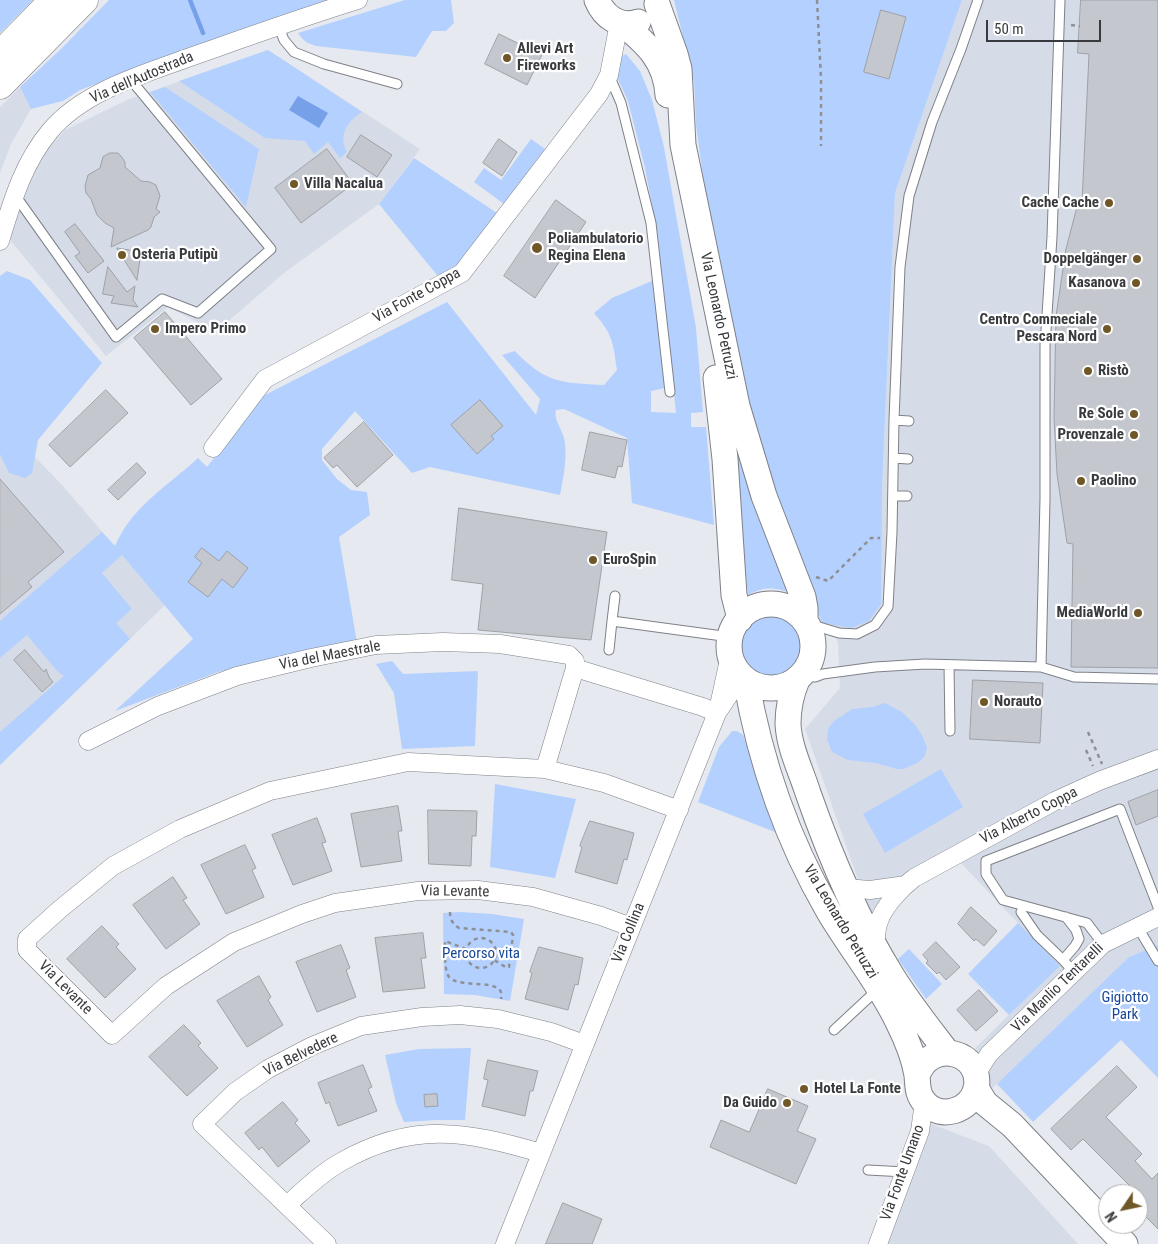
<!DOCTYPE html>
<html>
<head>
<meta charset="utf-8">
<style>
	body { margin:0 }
	#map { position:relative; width:1158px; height:1244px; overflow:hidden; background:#e6e9ef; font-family:"Roboto Condensed",sans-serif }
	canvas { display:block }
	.north { position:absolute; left:1098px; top:1184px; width:50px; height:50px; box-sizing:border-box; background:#fff; border:1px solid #b0b0b1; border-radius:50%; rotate:236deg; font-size:14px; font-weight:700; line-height:20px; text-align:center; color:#393a3d }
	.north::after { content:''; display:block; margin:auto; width:18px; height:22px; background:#705728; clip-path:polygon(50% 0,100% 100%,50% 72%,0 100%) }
	.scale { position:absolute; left:986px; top:20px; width:115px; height:22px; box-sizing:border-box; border:2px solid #393a3d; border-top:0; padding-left:6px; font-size:15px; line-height:18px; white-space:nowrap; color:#393a3d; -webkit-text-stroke:4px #fff; paint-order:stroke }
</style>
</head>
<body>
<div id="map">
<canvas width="1158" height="1244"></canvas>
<div class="north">N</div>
<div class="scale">50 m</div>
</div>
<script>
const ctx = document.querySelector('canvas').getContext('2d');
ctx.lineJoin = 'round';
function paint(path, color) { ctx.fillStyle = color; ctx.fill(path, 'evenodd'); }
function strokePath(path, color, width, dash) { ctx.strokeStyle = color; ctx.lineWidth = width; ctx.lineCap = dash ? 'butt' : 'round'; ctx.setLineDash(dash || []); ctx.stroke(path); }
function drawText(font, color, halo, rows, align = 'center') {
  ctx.font = font + ' "Roboto Condensed",sans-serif'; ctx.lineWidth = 4.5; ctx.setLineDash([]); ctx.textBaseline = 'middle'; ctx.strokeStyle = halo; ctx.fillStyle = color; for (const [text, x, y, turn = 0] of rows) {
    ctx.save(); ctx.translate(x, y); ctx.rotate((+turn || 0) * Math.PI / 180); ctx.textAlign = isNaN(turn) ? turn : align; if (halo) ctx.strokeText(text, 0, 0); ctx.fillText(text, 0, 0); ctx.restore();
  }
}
paint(new Path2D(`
	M962,0H1158V946L1129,957L1001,1081L983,1095L975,1048L1059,966L958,860L917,885L898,899L900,903L890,914L880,942L805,729L840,688L838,643L815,589L882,487L895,193Z
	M268,50L420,149L379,204L284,273L216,332L168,307L106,356L10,240L27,186L43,155L65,130L127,100Z
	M20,87L31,109L11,144L0,173V107Z
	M0,417L36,458L63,486L165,605L0,765Z
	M931,1124L989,1146L1078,1244H884Z`), '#d5dce8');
paint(new Path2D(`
	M0,0H33L0,33Z
	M109,0H330L230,34L80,90L63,101L31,109L20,87L61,49Z
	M405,0H451L454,23L446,31H432L416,57L316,46C307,43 303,41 298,33Z
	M674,0H962L895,193L882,487L881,604L869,621L851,628L822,623L777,515L763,476L708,213L696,125L694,82Z
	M268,50L362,112C347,121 338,136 347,152L340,158L328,142L314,154L305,141L265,138L179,81Z
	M626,54L640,71L652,100L664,147L696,328L703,412L691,413V427H706L714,525L632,503L627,438L564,409L556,410C553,421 565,432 565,444C567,461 563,478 560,495L430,467L412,473L355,411L322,449V460L337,479L351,490L367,492L370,515L339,537L357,643L325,647L218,672L115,711L193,639L122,555L102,573L132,609L116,623L130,639L0,765V732L64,676L58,672L27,635L0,658V621L102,532L115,546C132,506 168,486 198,458L207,467L263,396L447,302L536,415L540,399L502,355L515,351C545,383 562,383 604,385L617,370C613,342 613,335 594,313L612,298L654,280L665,388L651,391V412L676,413L657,232L645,168L628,101L616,75L621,57Z
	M165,87L259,149L246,207L150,92Z
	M531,139L545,149L504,204L474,182L484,168L501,180Z
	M414,158L500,215L461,271L441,280L379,204Z
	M7,271L30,280L102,363L38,440L32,473L25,478L9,473L0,454V276Z
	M727,392L796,595C776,588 767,585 748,595Z
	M740 645a32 32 0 1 1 64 0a32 32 0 1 1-64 0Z
	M392,661L403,674L478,671L475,746L402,749L394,693L376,664Z
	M885,703L902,712L916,726L922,735L927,747L925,756L919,762L904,769H897L875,763L848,760L832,752L827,739L828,729L834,721L852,709L872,707Z
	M732,731H737L743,735L746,743L754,771L775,832L698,802L719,747Z
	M941,769L963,807L885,853L863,814Z
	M495,784L576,799L555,878L490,867Z
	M460,912L492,914L524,919L510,1001L475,995L444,994L443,913Z
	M1018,923L1060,966L1009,1015L968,974Z
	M1158,945V1078L1121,1040L1033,1122L997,1084L1129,957Z
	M909,949L942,984L926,999L898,959Z
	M471,1048L465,1120H436L404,1122L396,1103L385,1055L419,1049Z`), '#b4d0ff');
paint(new Path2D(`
	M298,96L328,113L319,128L289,110Z`), '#76a0e7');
strokePath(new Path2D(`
	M190,0L203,33`), '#76a0e7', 4.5);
const building = new Path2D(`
	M1081,0H1158V668L1071,667L1073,544L1067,543L1057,474L1054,418L1056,316L1066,249L1078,203H1082L1089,54L1078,53Z
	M881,10L906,17L889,79L864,72Z
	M499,34L542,55L527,85L485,64Z
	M361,135L392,155L377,177L347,157Z
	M499,139L517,152L502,176L483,163Z
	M327,149L353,184L301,223L275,188Z
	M110,153H118L121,156L125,162V167L141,181L150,182L156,185L160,196L156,209L160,212L154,217L151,227L148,230L111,247L114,228L105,223L97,215L91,199L86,193L85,186L88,175L100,168L103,157Z
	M556,200L586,222L535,298L504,276Z
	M75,224L104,261L88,273L75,256L80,253L65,232Z
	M117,248L141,252L137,280Z
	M108,267L127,292L135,286L133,300L138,307L111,303L114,296L103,294Z
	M165,312L222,379L191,405L134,338Z
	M106,390L128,413L70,467L49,445Z
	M480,400L503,426L491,436L494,439L477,454L451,425Z
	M364,422L393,455L357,487L337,465L333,468L324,458Z
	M590,432L627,440L622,467L618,466L615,478L582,470Z
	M137,463L146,473L118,500L108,490Z
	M0,479L64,552L28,582L32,587L0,614Z
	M459,508L607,532L591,640L478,630L483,584L452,580Z
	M202,548L219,561L227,551L248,568L233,588L222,579L208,597L188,582L202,563L195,557Z
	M25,650L44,672L46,669L49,677L53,682L42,692L14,660Z
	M973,680L1043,683L1040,743L970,739Z
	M1158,790V816L1136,825L1128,802Z
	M398,806L402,831H398L402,861L361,867L351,814Z
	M428,810L477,811L476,836H472L471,866L429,864Z
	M317,818L326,842L322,843L332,871L293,885L272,835Z
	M590,821L634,833L627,860L624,859L617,884L575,872L582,847L580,846Z
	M245,845L256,868L252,870L264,897L226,914L201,865Z
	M173,877L187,898L183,900L200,924L166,949L133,905Z
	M971,907L997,931L984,946L976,939L974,941L958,924Z
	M102,926L119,944L116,947L136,969L105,998L67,959Z
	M423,933L426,958H421L425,988L383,992L375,938Z
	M936,942L960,967L946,980L939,972L937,974L926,963L928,961L923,955Z
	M341,945L350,968L346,970L356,997L317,1012L296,962Z
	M539,947L583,958L578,985L575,984L568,1010L525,999L532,973L530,972Z
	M259,976L271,997L268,1000L283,1025L247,1047L217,1001Z
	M979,990L998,1011L976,1031L957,1010Z
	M184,1025L201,1043L198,1046L218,1068L187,1096L149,1057Z
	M488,1060L538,1071L533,1091H530L525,1116L482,1106L488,1080L484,1079Z
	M363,1065L372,1087L368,1089L377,1111L338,1126L329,1102L326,1104L318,1083Z
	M1117,1066L1137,1087L1106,1117L1142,1154L1135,1161L1152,1179L1158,1173V1229L1138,1209V1194L1083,1139L1071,1150L1051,1129Z
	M768,1089L808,1106L797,1131L816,1139L796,1184L710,1147L721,1120L749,1132Z
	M437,1094L438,1106L425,1107L424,1095Z
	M283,1102L298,1120L295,1123L310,1141L278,1167L262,1147L259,1150L245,1133Z
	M563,1203L602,1219L592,1244H546Z`);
paint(building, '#c4c7cd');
strokePath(building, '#9ea2a7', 1);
const lane = new Path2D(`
	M278,25L284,40L294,52L324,64L397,84
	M609,75L621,103L651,223L670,392
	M15,195L116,337L162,299L198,313L271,249L131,80
	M894,420L909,421
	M894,458L908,459
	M893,496H907
	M615,596L612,621L730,637
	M806,623L839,633L857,634L875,625L888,607L892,532L894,420L900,267L909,196L932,122L961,49L978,0
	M609,650L612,621
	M949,665L950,731
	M1041,667L1074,677L1158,679
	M802,675L815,677L823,674L875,667L925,664L1041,667L1045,499V346L1052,237L1060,0
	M1021,912L1037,935L1063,960
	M1066,917L1076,930L1079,939L1075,946L1063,960L1074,972
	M1137,926L1158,961
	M1103,944L1087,923L1003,900L986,874V861L1120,809L1158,907
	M834,1030L877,990
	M868,1170L905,1172`);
const street = new Path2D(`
	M0,241C12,202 23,163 50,131C84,90 147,73 196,55C250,36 303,17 358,0
	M213,448L265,379L462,273L599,94L609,75L619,23
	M575,668L703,707L717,713
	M720,701L730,655
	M88,741L158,706L237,676L311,658L376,645L443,642L500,644L569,655L575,661V668L545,769
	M845,888L870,890L906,885
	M631,927L601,916L533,897L478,890L418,891L335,903L302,914L234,942L166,986L112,1035L27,950V939L59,910L113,866L180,829L270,791L408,762L545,769L604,783L679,810
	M875,947C876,940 876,931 878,924C883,907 900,889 914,878L1055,801L1099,781L1158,759
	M975,1076L989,1054L1103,944L1158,917
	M287,1205C304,1190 321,1173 341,1162C413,1121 465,1131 541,1153
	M327,1244L202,1124L235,1092L268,1069L312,1046L361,1026L422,1017L460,1015L498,1019L551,1032L584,1044
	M505,1244L717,713L735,686L743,677
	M878,1244L920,1131L924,1102`);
const secondary = new Path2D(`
	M597,0C604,17 620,28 638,22
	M657,4L675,54L679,69L683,145L737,406L764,496L803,597L805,608V621
	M623,24C647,44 666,61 668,95
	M716,378L725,459L734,595L740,619
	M729 646a42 42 0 1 1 84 0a42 42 0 1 1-84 0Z
	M746,680C760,761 787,839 828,910C850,948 879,982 898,1022C906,1038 914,1057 917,1075C918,1086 917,1094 925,1103C941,1120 970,1111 976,1089C984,1052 930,1037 917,1076
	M797,680C791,694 788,708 788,724C789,747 801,771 808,793C830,856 856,918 892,976C908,1002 928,1027 947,1052
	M976,1088L985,1103L1012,1125L1125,1244`);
const highway = new Path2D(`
	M0,55L54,0
	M0,85L84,0`);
strokePath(lane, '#7e8187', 11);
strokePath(street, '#7e8187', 19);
strokePath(secondary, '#7e8187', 27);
strokePath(highway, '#7e8187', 29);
strokePath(new Path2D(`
	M817,0L821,79V146
	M1071,25L1080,26
	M816,577L828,581L871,538H880
	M1088,732L1102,764
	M1086,750L1093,766
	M450,912C450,920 453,924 459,928L511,932L513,935L509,967L507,968L494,960
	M466 953a15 15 0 1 1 30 0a15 15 0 1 1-30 0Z
	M466,949L445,941C445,949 444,971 449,977C460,990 507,976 501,999`), '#8e9095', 2.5, [4, 4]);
strokePath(lane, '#fff', 9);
strokePath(street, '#fff', 18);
strokePath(secondary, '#fff', 25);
strokePath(highway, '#fff', 28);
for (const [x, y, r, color] of [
	[507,58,5,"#705728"],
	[294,184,5,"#705728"],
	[1109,203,5,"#705728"],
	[537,248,6,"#705728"],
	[122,255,5,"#705728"],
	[1137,259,5,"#705728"],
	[1136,283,5,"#705728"],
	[155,329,5,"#705728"],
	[1107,329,5,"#705728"],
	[1088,371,5,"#705728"],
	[1134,414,5,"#705728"],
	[1134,435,5,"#705728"],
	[1081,481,5,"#705728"],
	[593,560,5,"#705728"],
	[1138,613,5,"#705728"],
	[984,702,5,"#705728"],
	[804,1089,5,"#705728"],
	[787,1103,5,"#705728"]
]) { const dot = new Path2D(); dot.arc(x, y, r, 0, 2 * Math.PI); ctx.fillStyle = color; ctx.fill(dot); strokePath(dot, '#fff', 2); }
drawText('bold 15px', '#393a3d', '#fff', [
	["Allevi Art",517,49],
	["Fireworks",517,66],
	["Villa Nacalua",304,184],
	["Cache Cache",1099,203,"right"],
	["Poliambulatorio",548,239],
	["Regina Elena",548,256],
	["Osteria Putipù",132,255],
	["Doppelgänger",1127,259,"right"],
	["Kasanova",1126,283,"right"],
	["Centro Commeciale",1097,320,"right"],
	["Pescara Nord",1097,337,"right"],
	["Impero Primo",165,329],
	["Ristò",1098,371],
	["Re Sole",1124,414,"right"],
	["Provenzale",1124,435,"right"],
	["Paolino",1091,481],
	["EuroSpin",603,560],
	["MediaWorld",1128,613,"right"],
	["Norauto",994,702],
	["Hotel La Fonte",814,1089],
	["Da Guido",777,1103,"right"]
], 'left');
drawText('15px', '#393a3d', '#fff', [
	["Via dell'Autostrada",142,78,-23],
	["Via Fonte Coppa",417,296,-29],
	["Via Leonardo Petruzzi",718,316,78],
	["Via del Maestrale",330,656,-11],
	["Via Alberto Coppa",1029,816,-27],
	["Via Levante",455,892,1],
	["Via Leonardo Petruzzi",840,922,59],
	["Via Collina",629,933,-68],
	["Via Levante",65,988,45],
	["Via Manlio Tentarelli",1058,988,-44],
	["Via Belvedere",301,1055,-26],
	["Via Fonte Umano",903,1173,-70]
]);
drawText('15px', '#17479a', '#fff', [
	["Percorso vita",481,954],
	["Gigiotto",1125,998],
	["Park",1125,1015]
]);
</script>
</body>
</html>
